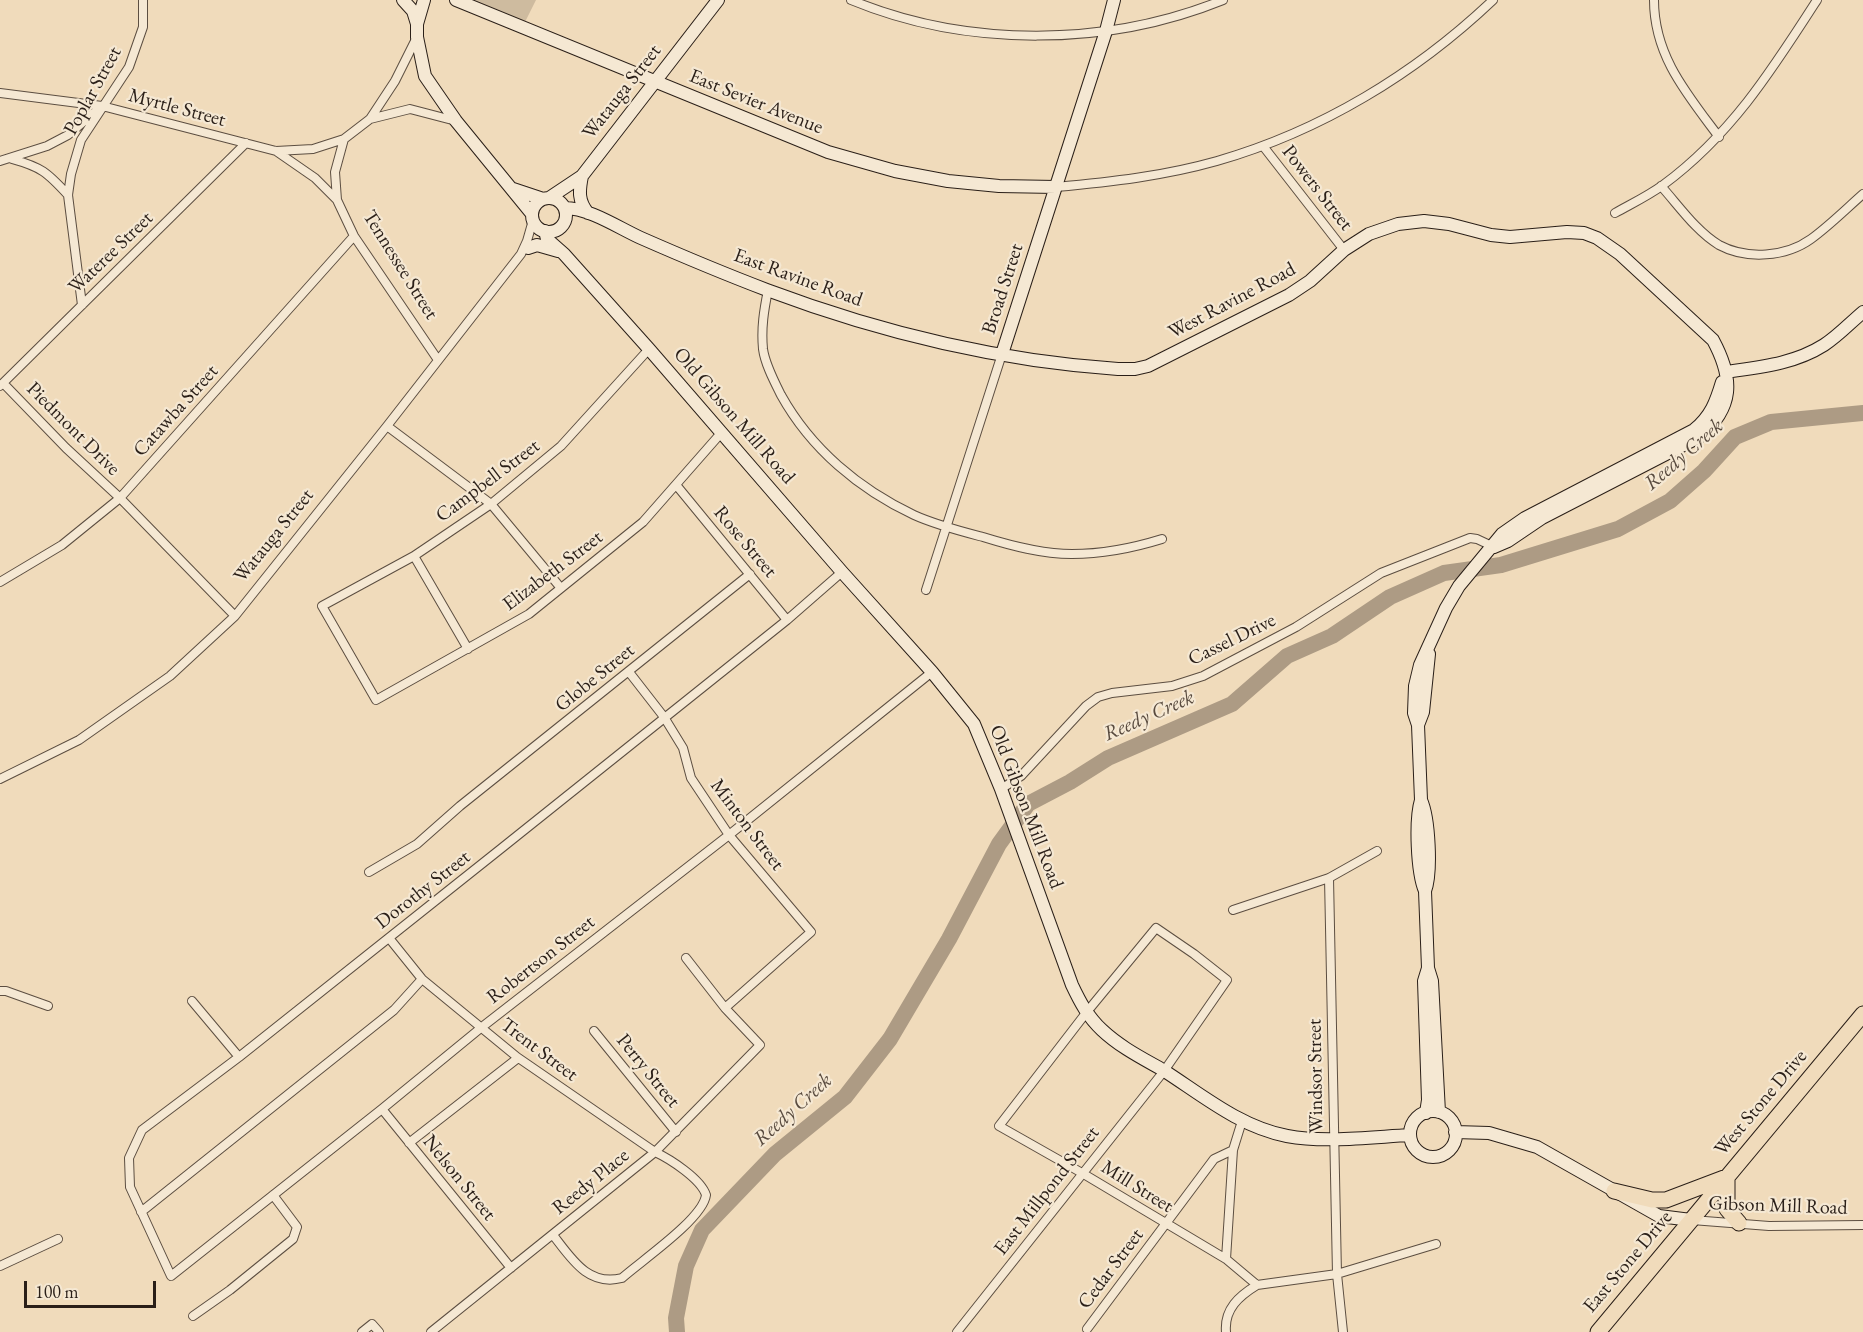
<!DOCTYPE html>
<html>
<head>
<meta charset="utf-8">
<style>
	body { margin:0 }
	#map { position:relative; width:1863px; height:1332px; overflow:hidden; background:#f0dbbb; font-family:"EB Garamond",serif }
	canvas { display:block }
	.scale { position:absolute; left:24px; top:1281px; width:132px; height:27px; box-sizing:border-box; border:3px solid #2a1f18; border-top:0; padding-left:8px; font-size:18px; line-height:21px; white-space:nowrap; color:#2a1f18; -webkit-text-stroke:4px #f5e8d3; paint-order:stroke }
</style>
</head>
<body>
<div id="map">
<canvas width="1863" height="1332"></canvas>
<div class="scale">100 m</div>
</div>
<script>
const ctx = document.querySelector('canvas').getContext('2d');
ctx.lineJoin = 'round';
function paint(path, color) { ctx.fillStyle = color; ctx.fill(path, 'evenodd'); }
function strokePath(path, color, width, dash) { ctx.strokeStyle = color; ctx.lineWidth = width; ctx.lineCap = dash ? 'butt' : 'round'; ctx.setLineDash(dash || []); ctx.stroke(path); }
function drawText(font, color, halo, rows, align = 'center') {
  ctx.font = font + ' "EB Garamond",serif'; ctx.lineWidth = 4.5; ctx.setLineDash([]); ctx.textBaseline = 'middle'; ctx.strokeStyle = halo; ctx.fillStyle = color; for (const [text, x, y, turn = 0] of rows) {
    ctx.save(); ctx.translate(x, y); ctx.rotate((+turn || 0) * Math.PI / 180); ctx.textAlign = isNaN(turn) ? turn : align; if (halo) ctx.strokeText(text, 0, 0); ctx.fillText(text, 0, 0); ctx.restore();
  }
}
paint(new Path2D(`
	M471,0H536L525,22Z`), '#cebb9f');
strokePath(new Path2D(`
	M677,1332L676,1318L686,1266L702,1230L775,1154L845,1097L890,1039L949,939L999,844L1028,804L1070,782L1108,758L1232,704L1287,656L1332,636L1390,597L1444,573L1501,565L1618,529L1670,501L1704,471L1735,437L1771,422L1863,413`), '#ad9b84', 16);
const street = new Path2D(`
	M851,0C967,48 1107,47 1223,0
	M1654,0C1654,56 1687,94 1719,137
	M417,37L395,81L370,119L344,139L335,172L337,200L354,236L438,360
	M0,93L102,106L276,151L313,149L344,139
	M370,119L410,109L456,121
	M1263,146L1344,250
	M276,151L315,178L337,200
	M12,159C41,167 47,172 68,195
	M0,161L47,146L68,135L95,112
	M1661,186C1679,206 1696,231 1719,245C1747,260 1786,257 1811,239C1829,226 1846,209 1863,194
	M1056,187C1111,182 1164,176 1217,161C1321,131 1415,74 1493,0
	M1615,213C1631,204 1648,196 1663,185C1731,135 1772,70 1817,0
	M768,290C764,310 761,328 763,349C765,364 774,381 781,395C811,449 859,489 914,515C936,525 960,531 983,537C1012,546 1042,554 1072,554C1103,554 1133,548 1162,539
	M82,305L68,195L71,174L81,140L129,67L143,27V0
	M649,349L561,446L491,504L414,556L322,606L376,700L529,614L643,522L722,432
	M3,383L66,448L120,498L235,616
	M0,386L246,143
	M387,426L491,504L560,587
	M677,486L787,620
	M414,556L468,649
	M842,572L787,620L498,851L239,1057L142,1130L129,1158L130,1187L171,1276L382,1109L482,1027L729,835L932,672
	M0,582L62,545L120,498L354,236
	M926,590L1002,354
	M629,672L664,717L683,748L691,778L729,835L811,932L725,1008
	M0,779L79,740L170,676L235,616L387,426L521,254L527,241L533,220
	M1001,789L1021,776L1086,706L1098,697L1112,693L1172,686L1203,676L1296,627L1381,573L1470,538L1477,539L1494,547
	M369,872L417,844L460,806L750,574
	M1329,878L1337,1274L1343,1332
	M1233,910L1329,878L1377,851
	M389,938L422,979L517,1057L655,1152C670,1159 701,1179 706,1195C703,1219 641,1261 622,1278C588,1287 571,1258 553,1235
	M0,991H6L48,1006
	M192,1001L239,1057
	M594,1031L676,1132
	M382,1109L511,1268
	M1242,1121L1233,1150L1226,1259L1257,1285L1337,1274L1436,1244
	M409,1143L518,1058
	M141,1212L394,1010L422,979
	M1692,1220L1769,1226L1863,1225
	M0,1266L58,1239
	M193,1316L230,1290L293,1239L297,1227L273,1195
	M1087,1329L1214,1159L1233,1150
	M362,1332L372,1324L379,1332
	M431,1332L655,1152L760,1045L725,1008L686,958
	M957,1332L1164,1071L1227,980L1194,954L1156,928L1086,1013L999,1126L1082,1173L1226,1259
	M1226,1332C1224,1309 1239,1296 1257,1285`);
const secondary = new Path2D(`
	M403,0L413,11L417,24
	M424,0L417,24V37L425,76L456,121L532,214
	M456,0L828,152L895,171L948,181L999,186L1056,187
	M582,176C579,191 578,201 588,213
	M513,189L543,199
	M532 215a17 17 0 1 1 34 0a17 17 0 1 1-34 0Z
	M549,198L582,176L718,0
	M565,208C589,208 619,228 641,238C682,256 725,274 767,290C879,332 999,361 1118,369H1135L1148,366L1289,295L1310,281L1344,250L1369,234L1398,224L1424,221L1449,224L1491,235L1510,237L1567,232L1584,233L1597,238L1620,254L1713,340C1734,379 1734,408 1699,437L1542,518L1508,541L1494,547
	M545,231L547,239L564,254L649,349L842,572L932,672L974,724L1001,789L1072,985C1080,1002 1088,1017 1102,1030C1120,1047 1142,1058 1163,1070C1202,1095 1240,1127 1287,1136C1324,1143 1372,1137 1410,1135
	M528,248L537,245L558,251
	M1002,354L1106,31L1114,0
	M1726,372C1760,367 1794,364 1824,345C1838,336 1850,323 1863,312
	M1418,725L1423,712L1429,654
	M1421,800C1429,818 1432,872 1425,891
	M1428,968L1432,981L1439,1112
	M1410 1134a23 23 0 1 1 46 0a23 23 0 1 1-46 0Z
	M1426,1113L1428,1100L1424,981L1428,968L1425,891C1417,872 1415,820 1421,800L1418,725L1414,713L1415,686L1420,665L1446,608L1459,586L1502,534L1525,518L1694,430C1711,416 1716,402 1722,382
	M1455,1132L1489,1133L1537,1147L1659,1216L1691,1220`);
const highway = new Path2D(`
	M1727,1177V1209L1739,1223
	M1614,1191L1652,1200H1666L1724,1178
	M1598,1332L1863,1014`);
strokePath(street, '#5c4e41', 10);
strokePath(secondary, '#2a1f18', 14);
strokePath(highway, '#2a1f18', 17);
strokePath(street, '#f5e8d3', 8);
strokePath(secondary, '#f5e8d3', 12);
strokePath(highway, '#f0dbbb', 15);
drawText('20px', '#2a1f18', '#f5e8d3', [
	["Poplar Street",93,91,-61],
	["Watauga Street",622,92,-52],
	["East Sevier Avenue",756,102,22],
	["Myrtle Street",177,108,15],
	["Powers Street",1317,188,52],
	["Wateree Street",111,253,-44],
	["Tennessee Street",400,265,58],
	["East Ravine Road",798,278,20],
	["Broad Street",1003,289,-72],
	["West Ravine Road",1232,301,-28],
	["Catawba Street",176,411,-48],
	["Old Gibson Mill Road",734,416,49],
	["Piedmont Drive",73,429,45],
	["Campbell Street",488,481,-37],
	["Watauga Street",274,536,-51],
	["Rose Street",745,542,50],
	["Elizabeth Street",553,571,-37],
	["Cassel Drive",1232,640,-26],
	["Globe Street",595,678,-39],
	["Old Gibson Mill Road",1026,807,69],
	["Minton Street",747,825,53],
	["Dorothy Street",423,890,-38],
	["Robertson Street",541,960,-38],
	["Trent Street",539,1050,37],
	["Perry Street",648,1071,51],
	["Windsor Street",1316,1076,-91],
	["West Stone Drive",1761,1103,-50],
	["Nelson Street",459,1178,51],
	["Reedy Place",591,1182,-39],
	["Mill Street",1137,1187,32],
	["East Millpond Street",1047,1191,-52],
	["Gibson Mill Road",1778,1206,2],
	["East Stone Drive",1628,1262,-50],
	["Cedar Street",1111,1269,-53]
]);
drawText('italic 21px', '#584a3e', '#f5e8d3', [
	["Reedy Creek",1684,455,-41],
	["Reedy Creek",1149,716,-24],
	["Reedy Creek",793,1110,-42]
]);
</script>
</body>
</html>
